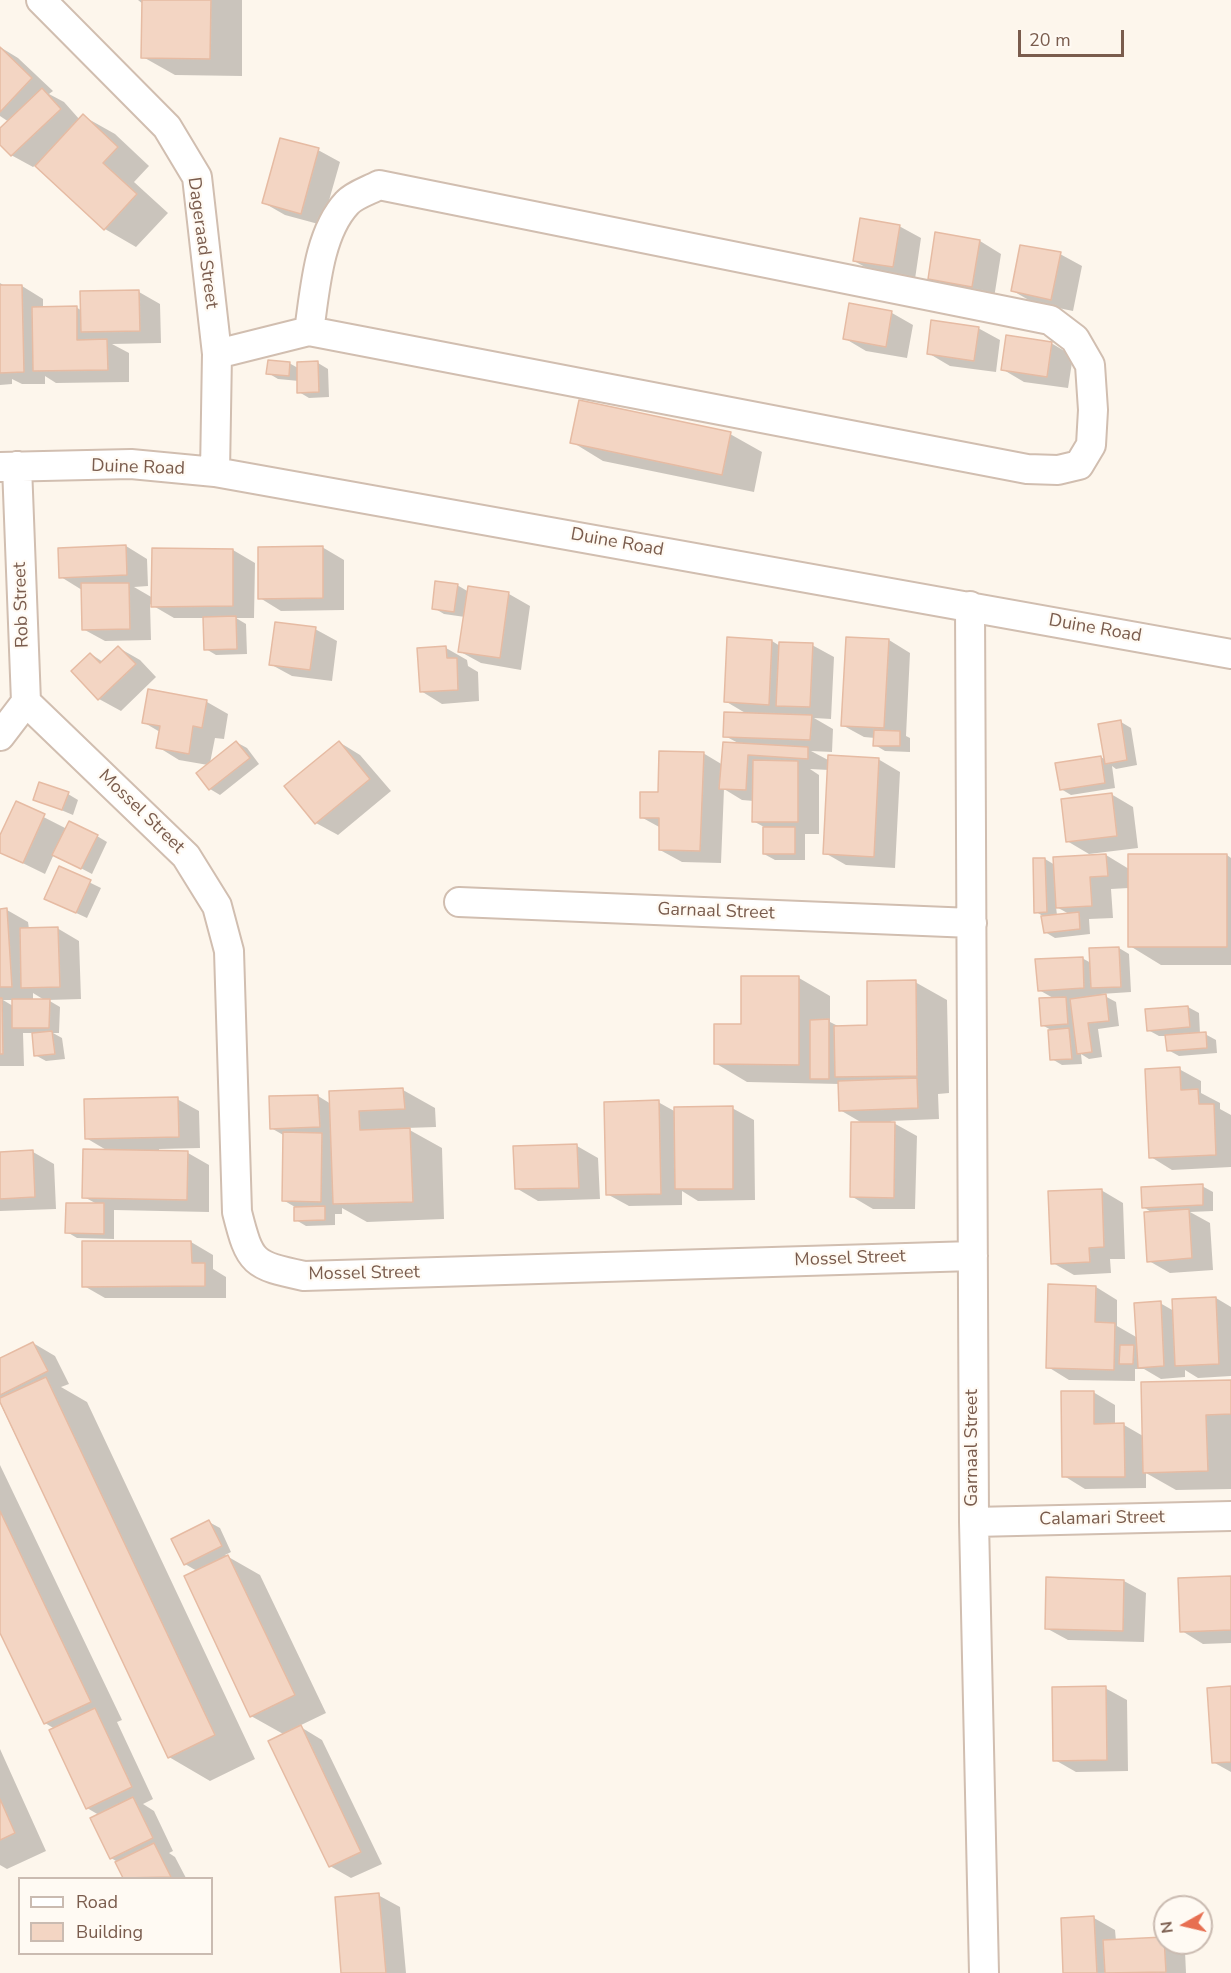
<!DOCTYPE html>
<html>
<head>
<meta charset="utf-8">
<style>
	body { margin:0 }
	#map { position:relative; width:1231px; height:1973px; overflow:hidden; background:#fdf6ec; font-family:"Nunito Sans",sans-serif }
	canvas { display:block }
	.legend { position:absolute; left:18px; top:1877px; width:195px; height:78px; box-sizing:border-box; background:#fffaf3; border:2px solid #cabbb1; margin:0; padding:8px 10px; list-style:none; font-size:18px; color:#7a5c4d }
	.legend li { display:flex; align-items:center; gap:12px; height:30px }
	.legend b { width:30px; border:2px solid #cabbb1 }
	.north { position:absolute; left:1153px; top:1895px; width:60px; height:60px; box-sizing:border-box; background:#fffaf3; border:2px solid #cabbb1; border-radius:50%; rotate:262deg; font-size:16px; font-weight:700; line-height:24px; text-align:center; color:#7a5c4d }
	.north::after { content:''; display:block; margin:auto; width:21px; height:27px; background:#e76f51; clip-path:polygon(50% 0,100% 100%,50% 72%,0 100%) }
	.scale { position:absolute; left:1018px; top:30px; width:106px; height:27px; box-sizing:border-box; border:3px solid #7a5c4d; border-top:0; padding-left:8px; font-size:18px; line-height:21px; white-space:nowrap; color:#7a5c4d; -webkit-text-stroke:4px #fffaf3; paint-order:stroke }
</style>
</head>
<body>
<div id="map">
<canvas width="1231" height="1973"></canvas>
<ul class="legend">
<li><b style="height:8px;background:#fff"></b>Road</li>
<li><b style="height:16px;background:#f3d5c3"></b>Building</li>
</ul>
<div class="north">N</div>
<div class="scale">20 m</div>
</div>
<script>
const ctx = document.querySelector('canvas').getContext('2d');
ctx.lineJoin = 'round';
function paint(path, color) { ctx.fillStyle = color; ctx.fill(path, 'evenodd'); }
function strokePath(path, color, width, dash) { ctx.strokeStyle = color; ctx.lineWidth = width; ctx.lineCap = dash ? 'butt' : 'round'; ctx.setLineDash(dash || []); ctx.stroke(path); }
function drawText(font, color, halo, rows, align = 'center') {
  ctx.font = font + ' "Nunito Sans",sans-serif'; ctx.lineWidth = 4.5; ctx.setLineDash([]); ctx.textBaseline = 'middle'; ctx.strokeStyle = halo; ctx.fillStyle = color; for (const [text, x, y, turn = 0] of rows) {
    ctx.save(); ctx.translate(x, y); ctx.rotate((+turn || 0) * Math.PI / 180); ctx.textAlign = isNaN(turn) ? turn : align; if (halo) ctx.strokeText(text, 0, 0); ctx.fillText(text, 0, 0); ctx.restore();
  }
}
paint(new Path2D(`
	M138,0H242V76L175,75L143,57V4Z
	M0,47L18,58L53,91L49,94L64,102L80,120L83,116L115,134L149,166L134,182L168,213L136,247L105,229L36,165L33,167L11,155L0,143V130L9,122L0,116Z
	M318,150L340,162L322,225L285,215L264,203Z
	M899,226L921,238L915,279L876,273L854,261Z
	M980,241L1001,254L994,298L951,291L929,279Z
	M1060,254L1082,266L1073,311L1034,303L1013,291Z
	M0,283L6,287L22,286L43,299V308L76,307L82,311L139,292L160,304L161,343L112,344L129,353V382L56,383L45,376V384H22L12,379V384L0,385Z
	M850,305L892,313L913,325L907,358L866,351L844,338Z
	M978,328L1000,340L996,372L950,366L928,353Z
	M1051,343L1073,356L1068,388L1024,382L1002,369Z
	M289,363L298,368L318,363L328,369L329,397L309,398L299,392V381L278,379L268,373Z
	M730,434L762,452L754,492L603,461L572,442Z
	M126,546L147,559L148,586L134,587L153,598V550H233L255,563L254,618H236L246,624L247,654L216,655L206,649L205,618H174L150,604L151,640L105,641L83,629L82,590L61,577Z
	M322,547L344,560V610L281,611L260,598Z
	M457,585L469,592L509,594L530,606L521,670L481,663L459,651L465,617L444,614L434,608Z
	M315,629L337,641L332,681L292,676L270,664Z
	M729,639L772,641L780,646L812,645L834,657L831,719L814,718L833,729L832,752L811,751L830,761L878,759L900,772L895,868L846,865L825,853L829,770L810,769L819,775V834H805V860H775L764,854V827L753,821L754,801L742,800L724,789L721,863L682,862L660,850L661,828L641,817L660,794L703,753L723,765L740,744L725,736L747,714L725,701Z
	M889,640L910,653L906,736L910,738V752L885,751L875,745V738L864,737L842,725Z
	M119,648L140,660L156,677L121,711L99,699L91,654L103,662Z
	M446,648L467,660L468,666L478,672L479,701L442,704L421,691Z
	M149,691L207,702L228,714L224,739L215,738L210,763L236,742L247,748L259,764L220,795L210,789L208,765L179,760L158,747L160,732L143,722Z
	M1121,722L1131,728L1137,765L1116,769L1112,766L1115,788L1071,795L1061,789L1101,757L1106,760Z
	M339,742L360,755L391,791L338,835L316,823L286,786Z
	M68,794L78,800L73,815L35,799Z
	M1111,794L1133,807L1138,848L1089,854L1067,841Z
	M16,803L67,829L97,836L107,842L92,874L54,854L45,874L0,852V838Z
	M1106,855L1129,869L1227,855L1231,858V965H1161L1130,946L1129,888L1111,889L1113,918L1089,919L1090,934L1055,938L1045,932L1043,916L1036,912L1045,859L1055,865ZM1056,907L1062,910L1069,914L1057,915Z
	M60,868L101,888L87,918L57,904Z
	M0,910H7L28,922L29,929L57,928L79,941L81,999L48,1000L60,1007L59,1033H53L62,1038L65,1059L46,1061L35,1055L33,1033H23L24,1066H0ZM33,993L46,1001H33ZM3,1000H13V1006Z
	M1119,948L1129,954L1131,992L1101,994L1116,1002L1119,1026L1098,1029L1102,1057L1089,1059L1081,1054L1082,1064L1062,1065L1052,1059L1053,1031L1042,1025L1055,999L1039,990L1082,958L1091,963Z
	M799,978L830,996V1022L840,1027H868L915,982L947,1000L949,1093L938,1094L939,1119L890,1121L917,1136L915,1209H873L851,1196L864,1124L840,1110V1084L747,1082L715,1063L742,1026Z
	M1188,1007L1199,1013L1200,1034H1205L1216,1040L1217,1053L1179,1056L1168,1050L1167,1036H1159L1148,1030Z
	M1179,1069L1201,1081V1093L1220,1103V1109L1231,1115V1167L1172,1170L1151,1157Z
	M403,1090L435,1108L436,1127L406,1128L442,1148L444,1219L367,1222L342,1208V1214H335V1225L306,1226L296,1220L295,1207L283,1200L285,1136L271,1128L318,1096L331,1104Z
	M177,1099L199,1111L200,1148L159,1149V1152L188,1153L209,1165V1212L114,1210V1239L77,1238L67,1232L97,1204L84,1197L108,1151L86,1138Z
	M658,1102L676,1112L732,1108L754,1120L755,1200L698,1201L682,1191V1205L629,1206L607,1194Z
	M577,1146L598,1158L600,1199L538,1201L516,1188Z
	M33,1152L54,1164L56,1209L0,1211V1154Z
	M1202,1186L1213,1192V1211L1190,1212L1210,1223L1213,1270L1170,1273L1149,1261L1153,1213L1143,1207Z
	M1101,1190L1123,1203L1125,1259H1110L1111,1273L1074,1275L1053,1263Z
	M191,1242L213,1255V1269L226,1277V1298H105L84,1286Z
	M1096,1287L1117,1300V1326L1138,1338L1160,1303L1174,1311L1216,1298L1231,1307V1376L1198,1378L1185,1370V1377L1161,1379L1144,1369H1135V1381L1069,1380L1048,1367Z
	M33,1343L55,1356L69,1384L61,1387L87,1402L255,1759L210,1781L169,1757L0,1403V1360Z
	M1231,1382V1489L1176,1490L1146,1473V1488L1085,1489L1064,1476L1093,1392L1115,1405V1425H1124L1143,1436Z
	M0,1465L122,1720L117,1722L153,1799L143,1804L154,1811L173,1851L169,1853L175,1857L186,1878H125L116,1861L111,1858L99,1815L87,1808L55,1729L45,1723L0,1629Z
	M209,1522L220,1528L231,1552L225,1555L260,1575L326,1713L299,1726L322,1740L382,1864L351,1878L330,1866L285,1735L251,1716L197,1571L185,1564Z
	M1231,1578V1643L1203,1644L1182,1631Z
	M1047,1579L1124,1581L1146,1593L1144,1642L1068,1640L1046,1628Z
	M1105,1688L1127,1700L1128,1771L1076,1772L1055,1760Z
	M1231,1688V1772L1213,1762Z
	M0,1749L46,1851L7,1869L0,1865Z
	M378,1895L400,1907L406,1973H343Z
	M1094,1918L1115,1930L1116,1941L1164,1938L1165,1943H1172L1185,1951L1186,1973H1064Z`), '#0003');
const building = new Path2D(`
	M142,0H211L210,59L141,58Z
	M0,47L32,78L0,112Z
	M42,88L61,109L11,156L0,145V128Z
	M83,114L118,147L103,163L137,194L104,230L35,166Z
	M280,138L319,148L301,214L262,203Z
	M860,218L900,225L893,267L853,261Z
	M935,232L980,240L972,287L928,279Z
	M1020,245L1061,252L1051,300L1011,291Z
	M0,285H22L24,372L0,373Z
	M139,290L140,331L81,332L80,291Z
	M849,303L892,311L886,347L843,339Z
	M77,306V340L107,339L108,370L33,371L32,307Z
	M931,320L979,327L974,361L927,354Z
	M1006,335L1052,342L1047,377L1001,370Z
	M268,360L290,362L289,376L266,374Z
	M318,361L319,392L297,393V362Z
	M579,400L731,432L722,475L570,443Z
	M126,545L127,575L59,578L58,548Z
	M323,546V598L258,599V547Z
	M152,548L233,549V606L151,607Z
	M435,581L458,584L454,612L432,609Z
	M81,583H129L130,629L82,630Z
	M468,586L509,592L500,658L458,652Z
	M236,616L237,649L204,650L203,617Z
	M275,622L316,627L310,670L269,665Z
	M727,637L772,640L769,705L724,702Z
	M846,637L889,639L884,728L841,726Z
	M779,642L813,643L810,707L776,706Z
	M118,646L136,664L98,700L71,671L90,653L100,663Z
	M446,646L447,658H457L458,690L420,692L417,648Z
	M148,689L207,700L202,728L193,726L189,754L156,748L160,726L142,723Z
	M724,712L812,715L810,740L723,737Z
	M1121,720L1127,760L1105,764L1098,724Z
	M874,730L900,731V746H873Z
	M236,741L250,758L209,790L196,773Z
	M339,741L370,779L315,824L284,786Z
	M723,742L808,747V759L748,755L746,790L719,789Z
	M659,751L704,752L700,851L659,850V818H640V792H658Z
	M828,755L879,758L874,857L823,854Z
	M1101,756L1105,783L1060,790L1055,763Z
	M753,760L798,761V822H752Z
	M39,782L69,792L62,810L33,800Z
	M1112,793L1117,836L1066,842L1061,799Z
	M16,801L45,814L23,863L0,853V835Z
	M69,821L98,835L81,869L52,855Z
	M763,827H795V854H763Z
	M1106,854L1108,876L1090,877L1092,906L1056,908L1053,857Z
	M1128,854H1227V947H1128Z
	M1033,858H1045L1047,912L1034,913Z
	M59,866L91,880L76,913L44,899Z
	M7,908L12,987H0V909Z
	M1079,912L1080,929L1044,933L1041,916Z
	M58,927L60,987L21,988L20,928Z
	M1119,947L1121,987L1091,988L1089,948Z
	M1083,957L1084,988L1038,991L1035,959Z
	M741,976H799V1065L714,1064V1024H741Z
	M916,980L917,1076L835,1077L834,1026L867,1025V981Z
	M1106,994L1109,1021L1088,1023L1092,1052L1077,1054L1070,999Z
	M1066,997L1068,1024L1041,1026L1039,998Z
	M0,998H2L3,1054H0Z
	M12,999H50L49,1028H12Z
	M1188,1006L1190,1027L1147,1031L1145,1009Z
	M829,1019V1079H810V1020Z
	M1069,1028L1072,1059L1050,1060L1048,1030Z
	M52,1031L55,1054L34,1056L32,1033Z
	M1206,1032L1207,1048L1167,1051L1165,1035Z
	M1180,1067L1181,1090L1198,1089L1199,1104H1214L1216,1155L1149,1158L1145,1069Z
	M917,1078L918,1108L839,1111L838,1081Z
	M403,1088L405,1109L359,1111L360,1130L410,1128L413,1202L333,1204L329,1091Z
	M318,1095L320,1127L270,1129L269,1096Z
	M178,1097L179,1137L85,1139L84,1099Z
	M659,1100L661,1194L606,1195L604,1102Z
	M733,1106V1189H675L674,1107Z
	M851,1122H895L894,1198L850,1197Z
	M283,1132L322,1133L321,1202L282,1201Z
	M577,1144L579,1188L515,1189L513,1146Z
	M83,1149L188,1151L187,1200L82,1198Z
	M33,1150L35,1197L0,1199V1152Z
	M1203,1184V1205L1142,1208L1141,1187Z
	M1102,1189L1104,1247L1089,1248L1090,1262L1051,1264L1048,1191Z
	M66,1203H104V1234L65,1233Z
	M325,1206V1220L294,1221V1207Z
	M1189,1209L1192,1258L1147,1262L1144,1212Z
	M82,1241H191L192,1263H205V1286L82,1287Z
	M1048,1284L1096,1286L1095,1322L1115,1323L1114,1370L1046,1368Z
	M1216,1297L1219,1364L1175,1366L1172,1299Z
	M1161,1301L1164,1366L1138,1368L1134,1303Z
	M33,1342L48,1371L0,1395V1358Z
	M1120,1345H1134L1133,1364H1119Z
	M46,1377L215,1735L168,1758L0,1402V1398Z
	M1231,1380V1414L1206,1415L1208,1471L1143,1473L1141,1382Z
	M1061,1391H1094V1424L1124,1423L1125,1477H1062Z
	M0,1511L91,1702L44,1724L0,1633Z
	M209,1520L222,1546L184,1565L171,1539Z
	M228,1555L295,1695L250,1717L184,1576Z
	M1231,1576V1630L1180,1632L1178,1578Z
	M1046,1577L1124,1580L1123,1631L1045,1629Z
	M1106,1686L1107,1760L1053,1761L1052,1687Z
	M1231,1686V1762L1212,1763L1207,1688Z
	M95,1708L132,1787L86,1809L49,1730Z
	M301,1725L361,1852L329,1867L268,1741Z
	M133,1797L153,1838L110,1859L90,1818Z
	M0,1799L15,1833L0,1840Z
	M154,1843L171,1877L123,1878L115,1862Z
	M379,1893L386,1973H341L335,1897Z
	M1094,1916L1097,1973H1063L1061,1918Z
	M1164,1937L1166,1972L1105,1973L1103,1940Z`);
paint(building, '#f3d5c3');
strokePath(building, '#e6bba3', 1.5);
const street = new Path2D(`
	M41,0L167,127L197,177L217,354L215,472
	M217,354L309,331L1027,469L1058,470L1079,465L1091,445L1093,410L1090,365L1075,339L1050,320L379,185C370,190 354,195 347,203C318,234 315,292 309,331
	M0,467L131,464L215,472L1231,654
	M970,606L974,1522L984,1973
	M26,702L186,856L217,906L229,951L237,1212C250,1264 253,1265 304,1276L973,1256
	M0,736L26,702L17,466
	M459,902L972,923
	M974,1522L1231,1516`);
strokePath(street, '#d1beb0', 32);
strokePath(street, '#fff', 28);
drawText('18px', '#7a5c4d', '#fffaf3', [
	["Dageraad Street",202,243,82],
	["Duine Road",138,468,2],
	["Duine Road",617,543,10],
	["Rob Street",22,605,-92],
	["Duine Road",1095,629,10],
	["Mossel Street",141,812,44],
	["Garnaal Street",716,912,2],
	["Mossel Street",850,1259,-2],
	["Mossel Street",364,1274,-1],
	["Garnaal Street",973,1448,-90],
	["Calamari Street",1102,1519,-1]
]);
</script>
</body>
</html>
